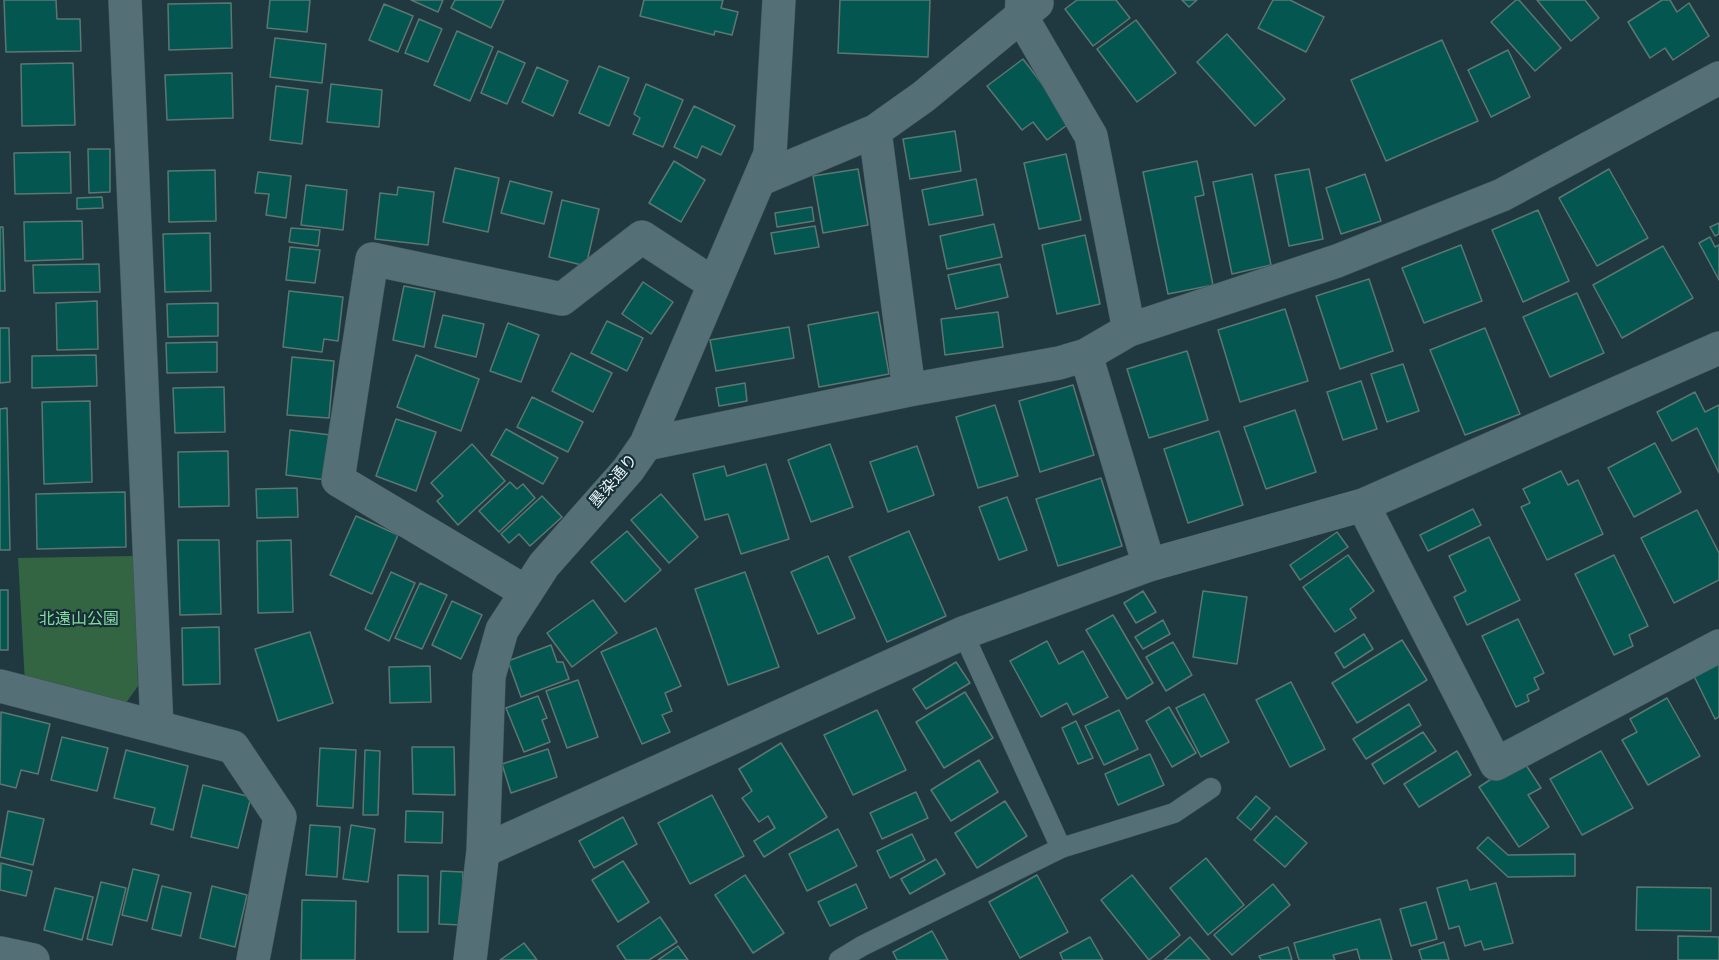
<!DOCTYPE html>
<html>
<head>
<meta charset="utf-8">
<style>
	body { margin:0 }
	canvas { display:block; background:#20383f }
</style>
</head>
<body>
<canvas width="1719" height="960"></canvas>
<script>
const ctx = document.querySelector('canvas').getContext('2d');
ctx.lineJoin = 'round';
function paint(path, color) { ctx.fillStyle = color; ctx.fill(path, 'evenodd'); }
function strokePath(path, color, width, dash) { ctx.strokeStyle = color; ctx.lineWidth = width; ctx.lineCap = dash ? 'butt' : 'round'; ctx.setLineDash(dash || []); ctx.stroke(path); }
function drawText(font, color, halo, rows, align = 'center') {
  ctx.font = font + ' Overpass,"Noto Sans JP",sans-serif'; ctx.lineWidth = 4.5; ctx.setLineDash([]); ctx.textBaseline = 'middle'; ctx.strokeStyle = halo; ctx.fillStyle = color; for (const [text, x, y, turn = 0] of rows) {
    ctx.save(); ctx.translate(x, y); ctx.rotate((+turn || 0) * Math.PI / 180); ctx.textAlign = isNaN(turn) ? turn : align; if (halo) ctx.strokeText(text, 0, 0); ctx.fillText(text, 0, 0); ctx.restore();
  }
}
paint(new Path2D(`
	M134,556L138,686L123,707L25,683L18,558Z`), '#336543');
const building = new Path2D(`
	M4,0H56L57,19H80L81,51L6,52Z
	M270,0H310L307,32L267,28Z
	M411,0H443L438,12Z
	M455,0H504L491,28L451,8Z
	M644,0H723L721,8L738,12L732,35L715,31L714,35L640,16Z
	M840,0H930L928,57L838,53Z
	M1077,0H1116L1130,18L1093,46L1065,9Z
	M1182,0H1197L1189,7Z
	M1273,0H1290L1324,17L1306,52L1258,28Z
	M1516,0H1519L1561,48L1535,71L1491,22Z
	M1537,0H1585L1599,18L1571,41Z
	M1662,0H1670L1677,12L1689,3L1709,36L1673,60L1665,48L1650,58L1628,22Z
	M231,3L232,48L169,50L168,4Z
	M384,4L413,16L398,52L369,40Z
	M419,19L442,29L428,62L405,53Z
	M1136,20L1176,73L1137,102L1097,49Z
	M457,31L493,47L470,101L434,85Z
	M1227,34L1285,99L1255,126L1197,62Z
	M275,38L326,44L322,83L270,77Z
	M1442,40L1478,121L1386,161L1351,80Z
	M1508,50L1530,97L1491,117L1468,70Z
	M498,51L525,63L507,104L481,93Z
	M1023,59L1071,122L1047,140L1033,122L1022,130L987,86Z
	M73,63L75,125L22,126L21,64Z
	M599,66L629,78L609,126L579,113Z
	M537,67L568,81L553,116L522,102Z
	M232,73L233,118L167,120L165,75Z
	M331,84L382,90L379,127L327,122Z
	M646,84L683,100L663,147L633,134L640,118L634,114Z
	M276,86L308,90L302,144L270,140Z
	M694,106L735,126L721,155L702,146L697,158L674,147Z
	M955,131L961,171L910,179L903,139Z
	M88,149H110V192L89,193Z
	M70,152L71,193L15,194L14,153Z
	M1066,154L1081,220L1039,229L1024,163Z
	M674,161L705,180L681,222L649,203Z
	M1197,161L1204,195L1195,197L1213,285L1168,294L1143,172Z
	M455,168L499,178L488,232L443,222Z
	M858,169L868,225L823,233L813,176Z
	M1309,169L1323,239L1289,246L1275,175Z
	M1609,169L1648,238L1597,266L1559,198Z
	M215,170L216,221L169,222L168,171Z
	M258,172L291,176L286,218L266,215L269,194L255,193Z
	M1252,174L1271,265L1232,274L1213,182Z
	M1365,174L1381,221L1341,234L1326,188Z
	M976,179L983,215L929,225L922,190Z
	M510,181L552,192L544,224L501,213Z
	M306,185L347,190L343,230L301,225Z
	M398,187L434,192L428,245L375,239L380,193L397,195Z
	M102,197L103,208L77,209V198Z
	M562,200L599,209L586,266L549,257Z
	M812,207L814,221L777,227L775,213Z
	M1538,210L1569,281L1523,302L1492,230Z
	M82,221L83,259L25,261L24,222Z
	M1719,223V234L1715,236L1710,227Z
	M994,224L1002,257L947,269L940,236Z
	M815,226L819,247L775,254L771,233Z
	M0,227H3L5,291H0Z
	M291,228L320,230L318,246L289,242Z
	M210,233L211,291L165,292L163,234Z
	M1085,235L1100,304L1057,314L1042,245Z
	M1710,237L1715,247L1719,245V280L1699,243Z
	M1461,245L1482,301L1424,323L1402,268Z
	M1663,246L1693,298L1622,338L1593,285Z
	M290,247L320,250L315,283L286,280Z
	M99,264L100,292L34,293L33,265Z
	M1000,264L1008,297L956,309L948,275Z
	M1369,279L1393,351L1340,369L1316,296Z
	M643,282L673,302L651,334L622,314Z
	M404,286L435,292L424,347L393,340Z
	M289,291L343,297L338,341L324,339L322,352L283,347Z
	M1577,293L1604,353L1550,377L1523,317Z
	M97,301L98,349L57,350L56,303Z
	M218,303V336L168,337L167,304Z
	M1285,309L1308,381L1240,402L1218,330Z
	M878,312L889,374L819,387L808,325Z
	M998,312L1003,347L945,355L941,319Z
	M443,315L484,324L476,357L435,347Z
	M607,321L643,338L627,371L591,353Z
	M508,323L539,335L521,382L490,371Z
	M789,327L794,358L716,371L710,340Z
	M0,328H9L10,382L0,383Z
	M1485,328L1520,414L1465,435L1430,350Z
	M217,342V372L167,373L166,343Z
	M1187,351L1208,420L1149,438L1127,369Z
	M571,353L612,373L593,412L552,391Z
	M96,355L97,386L32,388V356Z
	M416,355L479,379L461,431L397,407Z
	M292,357L334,361L329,418L287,415Z
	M1403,364L1419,411L1387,422L1371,374Z
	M1361,381L1377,429L1343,440L1327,392Z
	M745,383L747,401L719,406L716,388Z
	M1073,385L1094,455L1040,472L1019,401Z
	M224,387L225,432L175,433L173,388Z
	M1695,392L1705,412L1719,405V473L1697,428L1672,441L1657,412Z
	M532,397L583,422L568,452L517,427Z
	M90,401L92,482L44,484L42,402Z
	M995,405L1018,476L978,488L956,417Z
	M7,408L10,550H0V409Z
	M1295,410L1316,472L1266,489L1244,427Z
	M396,419L436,432L416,491L376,476Z
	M506,429L558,458L543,484L491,455Z
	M290,430L331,435L327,480L286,475Z
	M1219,431L1243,505L1188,523L1164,449Z
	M1655,443L1681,492L1634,517L1608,468Z
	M472,444L505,481L458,525L437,501L443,496L431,483Z
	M830,444L853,507L811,522L788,460Z
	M917,446L934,495L888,512L870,462Z
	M228,451L229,506L179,507L178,452Z
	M766,464L789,539L741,554L728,514L705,520L693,474L724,466L727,476Z
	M1561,471L1568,485L1578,480L1603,534L1547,560L1521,507L1530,503L1523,489Z
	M1101,478L1122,546L1058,566L1036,499Z
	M510,482L517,489L523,484L535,498L499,532L479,511Z
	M297,488L298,517L257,518L256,489Z
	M125,492L126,547L37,549L36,494Z
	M661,494L698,537L669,563L631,520Z
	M542,496L562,517L530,546L519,534L509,543L501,534Z
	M1007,497L1027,550L999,560L979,507Z
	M1473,509L1481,525L1428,551L1420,535Z
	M1697,510L1719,553V580L1674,603L1641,538Z
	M356,516L398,535L372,594L330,575Z
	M627,531L661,570L625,602L591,562Z
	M909,531L946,616L887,642L849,557Z
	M1337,532L1348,547L1300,580L1290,565Z
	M1489,537L1520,600L1467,625L1454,597L1466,591L1449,556Z
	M178,540H219L221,614L180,615Z
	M291,540L293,612L258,613L257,541Z
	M1348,555L1374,591L1350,609L1356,618L1335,632L1303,587Z
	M1614,555L1648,626L1629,635L1633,646L1614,655L1575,574Z
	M828,556L855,618L818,634L791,572Z
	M391,572L415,583L389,641L365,629Z
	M745,572L779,667L728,685L695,589Z
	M420,583L447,595L422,649L395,638Z
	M0,590H8V650H0Z
	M1143,591L1156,612L1136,623L1124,603Z
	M1203,591L1247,597L1237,664L1193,657Z
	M593,600L617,633L572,667L547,633Z
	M452,601L482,615L461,659L432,645Z
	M1113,615L1153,683L1127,699L1086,630Z
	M1518,619L1544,673L1534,678L1539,689L1527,695L1529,701L1516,707L1482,636Z
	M1163,620L1170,634L1143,649L1135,637Z
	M219,627L220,684L183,685L182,628Z
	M656,628L681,686L665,693L672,711L662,715L670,732L642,744L601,652Z
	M310,632L333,703L278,721L255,649Z
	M1364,634L1373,649L1344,668L1335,653Z
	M1402,640L1427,680L1357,723L1332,683Z
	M1047,641L1059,664L1083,651L1108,697L1073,715L1067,703L1041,717L1010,661Z
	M1173,642L1192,675L1166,691L1146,657Z
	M551,645L557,662H563L569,679L521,697L508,661Z
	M956,662L970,683L926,709L913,689Z
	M1719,662V717L1715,719L1693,674Z
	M430,666L431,702L390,703L389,667Z
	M578,680L598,737L567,748L546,691Z
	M1291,682L1325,749L1290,767L1256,700Z
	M965,692L993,738L944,768L916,722Z
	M1204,694L1229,742L1201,757L1176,708Z
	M538,696L547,718L542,720L550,742L524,752L506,708Z
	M1667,698L1700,756L1648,785L1622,740L1637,732L1630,719Z
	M1409,704L1421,725L1366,759L1353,739Z
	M1169,707L1196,753L1172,767L1146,721Z
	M877,710L906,770L853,795L824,735Z
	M1119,710L1138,749L1104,765L1085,726Z
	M1,712L50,724L38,774L21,770L16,788L0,784Z
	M1076,721L1093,758L1078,764L1062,728Z
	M1423,732L1436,751L1384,784L1372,764Z
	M62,737L108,748L97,791L51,780Z
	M781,743L827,817L764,857L754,841L775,828L768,816L759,822L742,798L752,791L739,769Z
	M412,747H454L455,795L413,794Z
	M320,748L356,750L353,808L317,806Z
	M548,749L557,777L511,793L502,764Z
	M126,750L188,766L173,830L151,824L155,808L114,798Z
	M365,750L380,751L378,815H363Z
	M1457,751L1471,775L1419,807L1404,784Z
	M1601,751L1633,808L1582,835L1550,779Z
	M1150,754L1164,785L1118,805L1105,774Z
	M1522,759L1541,788L1528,795L1549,827L1519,847L1479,787Z
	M979,760L998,792L951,821L931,790Z
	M203,785L251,797L238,848L191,837Z
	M916,792L928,818L882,839L870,813Z
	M712,795L744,856L690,884L658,823Z
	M1256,796L1270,808L1251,830L1237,818Z
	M1005,801L1027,836L977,868L955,833Z
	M8,811L44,819L33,865L0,857Z
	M406,811L443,812L442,843L405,842Z
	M1276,816L1307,843L1285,867L1254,840Z
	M623,817L637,844L594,868L579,841Z
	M310,825L340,827L337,877L306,875Z
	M351,825L375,829L368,882L343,879Z
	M838,829L857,866L807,891L789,854Z
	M912,834L925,860L890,878L877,851Z
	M1488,837L1508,855L1575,854V876L1508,877L1477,848Z
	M1206,858L1244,905L1208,935L1170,888Z
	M936,859L945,874L910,894L901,879Z
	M623,861L649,902L618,922L592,880Z
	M1,863L32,871L26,896L0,890Z
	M133,869L159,875L147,921L122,915Z
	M441,871L463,872L461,925L439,924Z
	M398,875L428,876V932H398Z
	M745,875L784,933L753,953L715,895Z
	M1037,875L1068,932L1020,958L989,902Z
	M1132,875L1180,935L1149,960L1101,900Z
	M1467,880L1470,890L1496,883L1513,943L1484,950L1481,941L1465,946L1459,926L1449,929L1437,888Z
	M101,882L126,888L112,945L87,939Z
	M856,884L867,908L830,926L818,902Z
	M1273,884L1290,905L1232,955L1214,935Z
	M162,886L191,893L181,936L152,929Z
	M212,886L247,895L235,947L200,938Z
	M1637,887L1711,888V931L1636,930Z
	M55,888L93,897L82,940L44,930Z
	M302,900L356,901L355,960H301Z
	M1426,902L1437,939L1411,946L1400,909Z
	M660,917L677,942L649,960H626L617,946Z
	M1380,919L1392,960H1360L1357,949L1333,955L1335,960H1299L1294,943Z
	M932,931L948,960H897L893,952Z
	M1678,936L1719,937V960H1678Z
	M1090,937L1103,960H1063L1060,953Z
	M1190,937L1210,960H1164Z
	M1444,942L1449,960H1422L1419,950Z
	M524,943L537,960H500Z
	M678,946L688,960H658Z
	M1288,947L1292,960H1261L1259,956Z`);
paint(building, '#045750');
strokePath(building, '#5c7773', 1.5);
const service = new Path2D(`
	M963,633L1061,848
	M839,960L862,946L1061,848L1174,813L1211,788`);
const minor = new Path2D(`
	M125,0L157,727
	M1022,0L1021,16L1091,136L1129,330
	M875,131L909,390
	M761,179L875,131L923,97L1037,3
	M1086,355L1149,565
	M646,444L909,390L1059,363L1086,355L1129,330L1337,261L1502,195L1719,78
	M1363,505L1496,764L1719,646
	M526,592L338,480L372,259L562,299L642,237L714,284
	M0,686L233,747L280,817L253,960
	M483,851L963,633L1149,565L1363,505L1719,348
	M0,953L33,960
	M470,960L483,851L489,676L502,630L544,565L628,470L646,444L770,154L779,0`);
strokePath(service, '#3d5459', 21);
strokePath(minor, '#3d5459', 34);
strokePath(service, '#556f77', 20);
strokePath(minor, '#556f77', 33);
drawText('16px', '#e9f8fc', '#162e35', [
	["墨染通り",615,482,-50]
]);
drawText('16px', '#86dba0', '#162e35', [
	["北遠山公園",79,621]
]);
</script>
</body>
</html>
